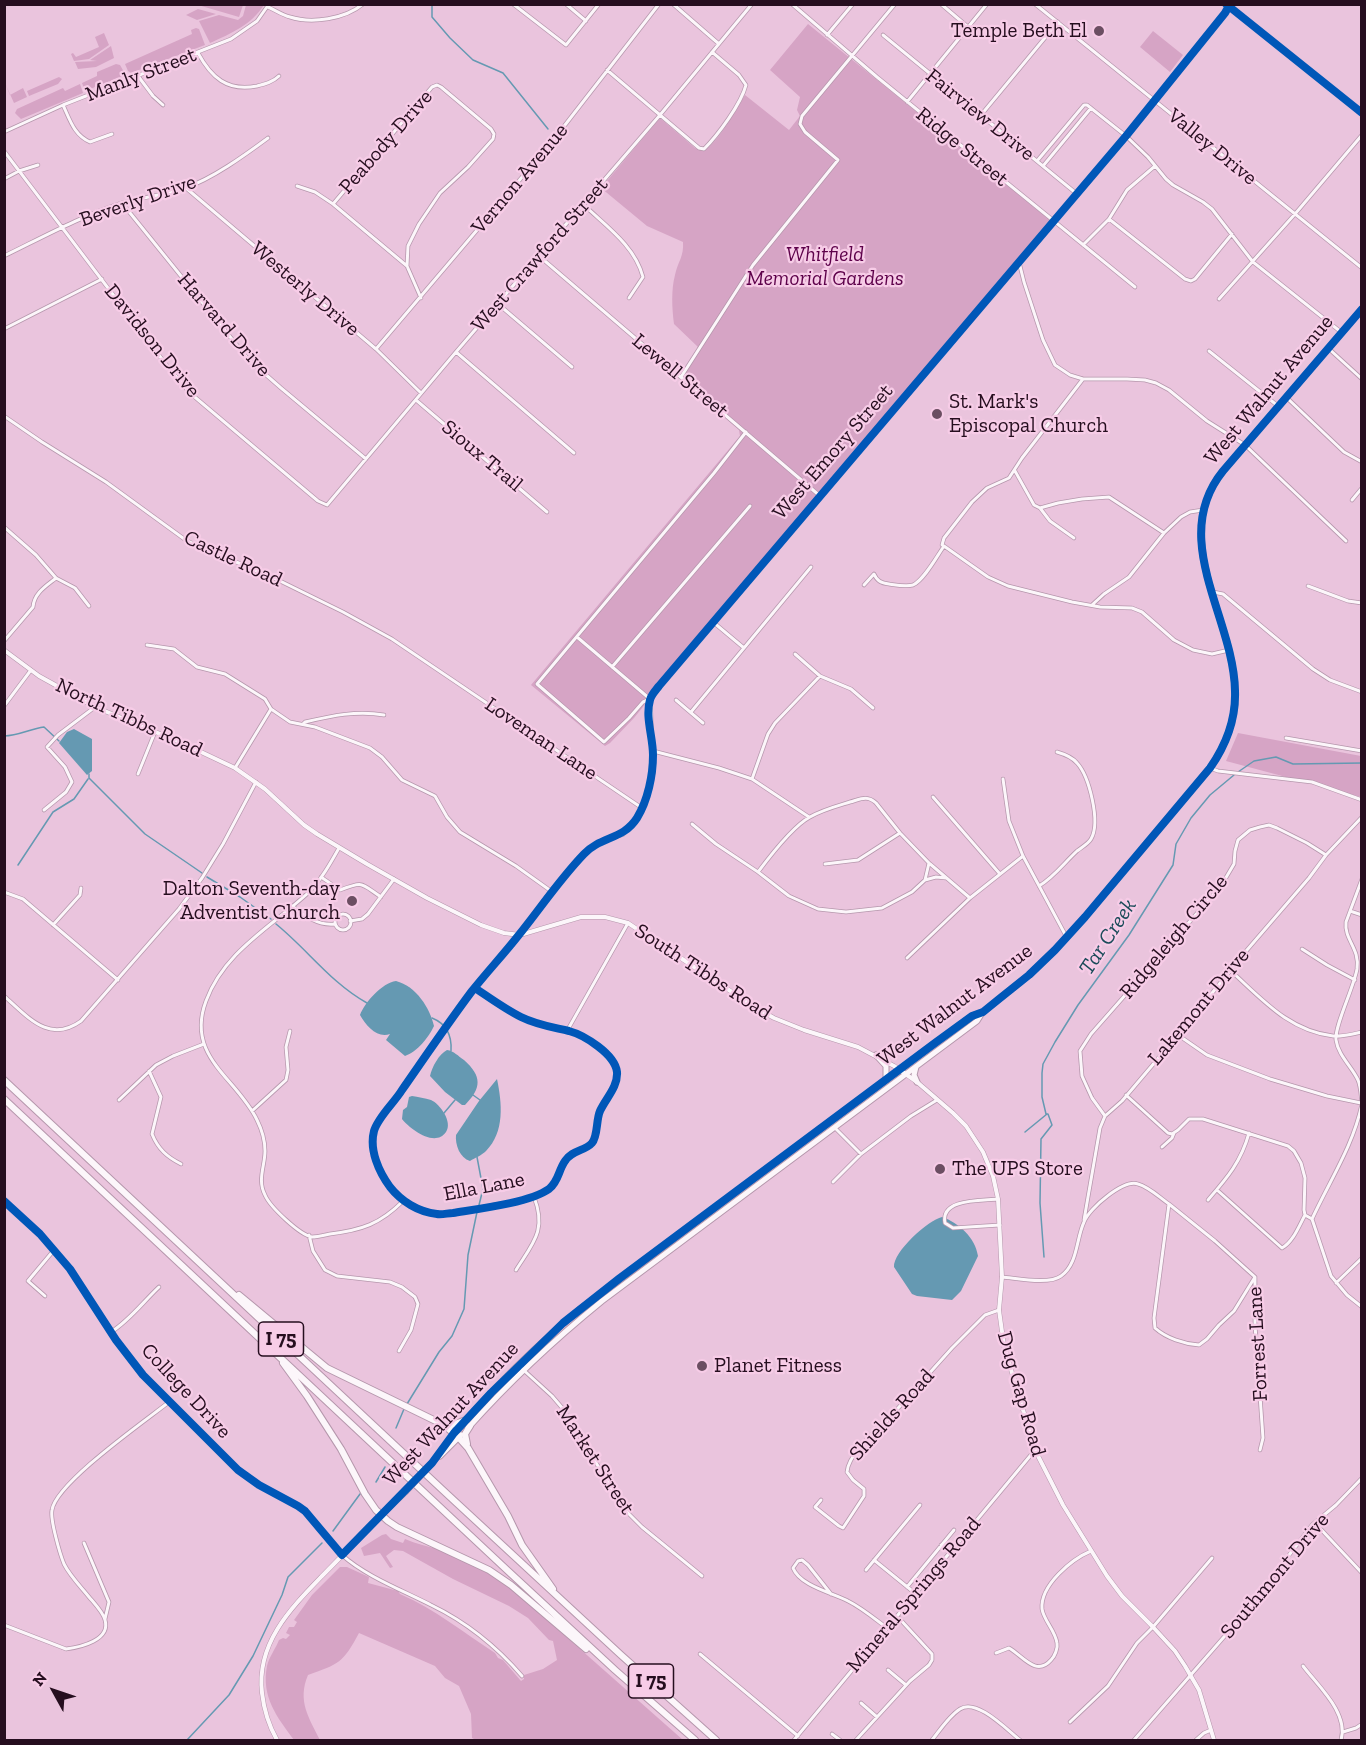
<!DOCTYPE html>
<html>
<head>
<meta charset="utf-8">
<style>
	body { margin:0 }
	#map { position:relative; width:1366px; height:1745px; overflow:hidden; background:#eac4dd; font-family:"Zilla Slab",serif }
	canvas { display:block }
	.frame { position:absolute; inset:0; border:6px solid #260e1f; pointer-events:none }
	.north { position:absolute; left:24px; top:1661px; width:60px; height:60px; -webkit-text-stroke:4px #f7cce7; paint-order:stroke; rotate:310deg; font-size:16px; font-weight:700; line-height:24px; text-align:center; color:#260e1f }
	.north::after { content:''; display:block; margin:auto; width:21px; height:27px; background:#260e1f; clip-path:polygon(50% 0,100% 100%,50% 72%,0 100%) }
</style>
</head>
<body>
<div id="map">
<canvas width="1366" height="1745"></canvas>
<div class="frame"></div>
<div class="north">N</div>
</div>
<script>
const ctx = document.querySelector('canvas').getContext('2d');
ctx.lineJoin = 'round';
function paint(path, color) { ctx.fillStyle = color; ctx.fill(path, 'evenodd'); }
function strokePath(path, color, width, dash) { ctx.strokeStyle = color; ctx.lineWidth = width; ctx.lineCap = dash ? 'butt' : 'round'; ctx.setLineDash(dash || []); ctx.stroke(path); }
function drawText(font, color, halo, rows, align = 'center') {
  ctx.font = font + ' "Zilla Slab",serif'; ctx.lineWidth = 4.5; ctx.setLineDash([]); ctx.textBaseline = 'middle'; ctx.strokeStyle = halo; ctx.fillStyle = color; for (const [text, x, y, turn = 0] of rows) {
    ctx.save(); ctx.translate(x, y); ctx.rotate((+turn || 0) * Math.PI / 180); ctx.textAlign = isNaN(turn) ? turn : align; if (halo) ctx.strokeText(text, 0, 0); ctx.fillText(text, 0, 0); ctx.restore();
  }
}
paint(new Path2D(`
	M198,5H243L239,17Z
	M246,5H264C251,25 232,33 210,43L199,21L219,15L238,20L243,16Z
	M198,9L216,14L197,20L186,15Z
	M808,24L1050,220L750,574L634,718L610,743L605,746L531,685L740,436L739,430L679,378L698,347L674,324C672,308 671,290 675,275C678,261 684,257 683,242L647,226L601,188L660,118L695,148L703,151C720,141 734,112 745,95L789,130L800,116L797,110L800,97L770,70Z
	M196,28L199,29L205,45L131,73L128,71L125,64L192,34L191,30Z
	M1153,31L1183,55L1170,72L1140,47Z
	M104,33L109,45L89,59L74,61L71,54L73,53L76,57L99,47L95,37Z
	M111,46L114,58L96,67L78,69L75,62L97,61L90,60Z
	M116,64L120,65L124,72L123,76L85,91L82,83L97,76V72Z
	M59,77L62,79L58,84L29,96L27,91Z
	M5,83L10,95L23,88L27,97L14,103Z
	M80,84L83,93L21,119L15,113L17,109L63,88L65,91Z
	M1238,733L1361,756V797L1226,761Z
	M386,1534L391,1539L403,1543L405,1539C416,1544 427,1546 438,1549C463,1557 488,1572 510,1587L683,1740H476L472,1738L471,1714L459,1686L445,1678L435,1666L359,1633C343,1663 339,1664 308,1675C297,1701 309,1718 320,1740H294C277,1717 261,1697 267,1666C269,1657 276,1648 279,1640L283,1638L286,1639L290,1635L286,1633L289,1627H294L297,1622L294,1620L312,1595L340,1567H347L369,1577L368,1583L398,1591L400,1594C435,1609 464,1633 495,1653L498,1658L503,1660L521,1681L524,1679V1675L543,1669L557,1660L553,1641L549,1640L528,1618L509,1606L453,1579L403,1551L394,1550L386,1556L393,1567L390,1568L380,1553L364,1556L361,1548L382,1535Z`), '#d6a4c5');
paint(new Path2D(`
	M74,729L92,739V771L87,775L59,743L67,732Z
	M396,981C416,986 430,1008 434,1026C429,1037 417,1052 405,1056L386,1040L390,1034C378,1039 366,1026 360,1015C365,1002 382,983 396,981Z
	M447,1050C454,1051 458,1056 464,1060C482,1076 482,1088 465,1105H462L445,1092L430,1076C432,1067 439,1054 447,1050Z
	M497,1079C502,1103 505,1132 486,1151C482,1155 475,1158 470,1161C460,1158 455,1145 456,1135L479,1101Z
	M412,1096C418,1097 425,1098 431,1100C440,1104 453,1122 446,1132C435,1148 410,1129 402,1119L403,1110L407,1107L409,1097Z
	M942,1217C959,1223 975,1237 978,1256L961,1291L952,1300L917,1296L912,1294L894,1267C893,1252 928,1220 942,1217Z`), '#6599b2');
strokePath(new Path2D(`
	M432,4V17L450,38L473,60L503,73L548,129
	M4,736C18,736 30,729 44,727L59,741
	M1238,772L1254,761L1276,757L1293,764L1362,763
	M89,774V778L145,834L202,873
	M18,865L53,812L74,799L88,779
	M207,877L240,897L271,919
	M276,924C308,950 331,983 367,1003
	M432,1018C447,1024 452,1036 451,1051
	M473,1095L480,1100
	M444,1113L455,1100
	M1025,1132L1047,1114
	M477,1157L483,1189L479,1205
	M1044,1257L1040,1203L1041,1139L1052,1125L1048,1114H1046L1042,1097V1073L1043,1064L1055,1042L1078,1005L1129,935L1173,865L1176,844L1191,818L1210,795L1234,775
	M407,1404L439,1352L452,1336L464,1309L468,1255L477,1212
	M396,1428L404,1409
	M376,1482L385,1467
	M333,1531L360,1494
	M187,1740L229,1695L253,1656L282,1595L288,1577L322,1543`), '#6599b2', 1.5);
const minor = new Path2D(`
	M513,4L566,45L599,4
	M566,4L586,21
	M673,4L719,44
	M792,4L877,77L1135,287
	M941,4L968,27
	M1035,4L1362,268
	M268,7C275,10 282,15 290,17C312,24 345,19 363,4
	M827,35L853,4
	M883,35L1077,194
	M198,53C211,77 227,92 257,86C265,84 273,82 279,76
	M607,70L699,148L704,149C718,135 741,104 746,85L739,75L712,52
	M138,76L153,96L163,105
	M907,102L987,4
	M63,105C70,120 74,135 90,142L112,134
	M981,115L1058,22
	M4,132L63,105L231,39L257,21L269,4
	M4,151L168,367L190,393L318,501L327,505L456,352L660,115L752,4
	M1037,161L1084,105H1087L1126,136L1148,157L1166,179L1173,185L1203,202L1212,209L1253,262L1341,332
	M1043,166L1091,108
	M4,179L19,171L38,165
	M297,186L315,192L333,204L407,266L421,298
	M186,188L376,349L421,393
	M122,203L248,359L281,388L366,459
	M333,204L432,87L437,85L441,87L491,129L494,134L493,139L468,167L440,193L419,224L408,246L407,266
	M584,205C606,226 635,246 643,277L629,298
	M1109,219L1185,279L1191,281L1195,279L1232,234
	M1083,245L1109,219L1127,190L1155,166
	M4,256C43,237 81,216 122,203C143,197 165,195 185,188C212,179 245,155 268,138
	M539,256L820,496
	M1019,262L1024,282L1043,340L1055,365L1070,375L1083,379H1127L1145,380L1156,383L1169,390L1207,421L1245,445L1346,541
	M1219,299L1295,214L1362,135
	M498,304L572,367
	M4,329L102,279
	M1328,348L1362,379
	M376,349L551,143L659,4
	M1209,351L1278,406
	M456,352L574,453
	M681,377L753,265L838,160L805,132L800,124L802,116L895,4
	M1286,397L1344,452L1362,462
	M416,400L547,512
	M4,416L42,442L106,482L187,541L276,579L343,612L392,639L642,808
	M1015,471L1034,505L1040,508L1058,503L1082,499L1109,497L1164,533
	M1352,500L1362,488
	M1040,508L1050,521L1074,538
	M4,527L36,555L56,578
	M944,546L942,545L944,538L972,502L987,488L1009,478L1022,458L1083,379
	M864,585L874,574C877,581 881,583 889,584C896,585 906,587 913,585C924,580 937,556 944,546L988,577L1008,586L1072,602L1100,607L1132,608L1142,612L1174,640L1193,650L1212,654L1229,650
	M1308,586L1348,601L1362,603
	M1213,592L1223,594L1313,669L1330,680L1362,692
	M1092,605L1104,594L1129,577L1164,533L1181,517L1190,512L1203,510
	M713,622L744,648
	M577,637L650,699L643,702L629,718L604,742L537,684L714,473L746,432
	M4,641L33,607C34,593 46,586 56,578L75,588L89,606
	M147,645L174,649L197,667L225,674L265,699L271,709L290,722L315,727L370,748L382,757L402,780L435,796L447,817L460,832L516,866L551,891
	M795,654L820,676L851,689L873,708
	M612,667L750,506
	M676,700L703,723
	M4,706L31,670
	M691,712L811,567
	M303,724L305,722C331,716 357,710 384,715
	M1286,738L1362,751
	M653,751L719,768L752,779L809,817
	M235,768L271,709
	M1210,768L1218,771L1312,782L1362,800
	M138,774L155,732
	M752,779L768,734L775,723L820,676
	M1003,779L1009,821L1023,856L1066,936
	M933,797L1000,874
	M44,810L66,792L72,782L65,767L47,747L58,735L95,707
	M692,824L716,844L758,872L789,896L818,909L846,912L882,908L912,892L925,880L929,863
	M339,848C330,864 321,880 308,893C271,927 224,952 206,1001C185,1057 237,1078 257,1120C262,1130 265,1140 265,1151C265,1166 257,1180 265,1195C270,1207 300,1235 312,1237C317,1237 325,1235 330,1234C362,1230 380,1224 403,1201
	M825,864L858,860L900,833
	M758,872C770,856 793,826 810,817C822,810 837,806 850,802C861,799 867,795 876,803L900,833L929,863L970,898L1023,856
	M321,877L340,890C364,881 360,883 381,897
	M1362,879L1346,922C1344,940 1360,948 1357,969C1354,987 1334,1027 1336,1040C1338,1055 1352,1067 1358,1080C1361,1087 1361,1096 1362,1103
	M925,880L936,877L946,878
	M1039,886C1054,877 1064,863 1077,851C1082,847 1088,844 1091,839C1101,822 1089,776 1077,763C1072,757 1064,754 1057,752
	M4,892L23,899L118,980
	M292,906C305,916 318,926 335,924
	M1350,911L1362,915
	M335 922a8 8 0 1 1 16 0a8 8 0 1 1-16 0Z
	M350,921L362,919L368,914L394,879
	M53,925L80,895L81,888
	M1302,949L1327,965L1355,980
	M907,958L970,898
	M1231,971C1262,999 1289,1031 1333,1036C1342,1037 1353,1034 1362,1032
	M475,988C490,999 507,1011 525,1019C553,1031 579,1028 603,1051C608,1055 613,1059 615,1064C622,1082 607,1096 600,1110C596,1120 598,1132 594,1141C591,1147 574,1152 568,1158C559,1167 560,1180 549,1188C533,1200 512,1202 493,1205C476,1209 457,1214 440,1214C435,1214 431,1212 427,1211C405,1204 391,1192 381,1171C375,1158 370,1141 375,1127C380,1115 392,1106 400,1095C423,1059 447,1024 472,990C487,971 504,953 519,935
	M4,996C28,1017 49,1044 81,1021L179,909L202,878L223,844L256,782
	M567,1031L628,923
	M1178,1035L1207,1055L1270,1079L1327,1096L1361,1103
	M149,1071L161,1097L152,1134C158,1149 167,1157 181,1164
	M1126,1095L1168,1133L1172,1134L1178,1130L1189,1119H1203L1288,1146L1294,1151L1301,1163L1305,1178L1304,1210L1305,1215L1312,1219L1331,1276L1347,1295L1362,1307
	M119,1100L156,1065L173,1056L204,1044
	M252,1111L286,1080L288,1070L286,1047L290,1031
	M1105,1116L1092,1098L1082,1076L1080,1051L1091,1034L1221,886L1234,864L1235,851L1238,840L1250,830L1260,827L1269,825L1277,828L1307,843L1326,855
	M1162,1147L1172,1138L1174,1133
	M861,1154L911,1116L937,1100
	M833,1182L861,1154L835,1128
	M1217,1190L1282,1248C1293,1242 1299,1226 1305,1215
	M998,1199C982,1201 940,1198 945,1223L953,1228L1000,1225
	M1208,1200C1227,1178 1241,1162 1249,1133
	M1169,1204L1215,1241L1255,1277V1325L1263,1438L1260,1450
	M1312,1219C1330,1180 1353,1146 1362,1104
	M1084,1220L1100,1128L1105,1116L1122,1101L1178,1035L1247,950L1309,878L1326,855L1362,817
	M309,1235L313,1251L325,1270L337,1276L390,1282L402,1287L415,1297L418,1304L411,1330L399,1351
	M516,1270C533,1243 547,1230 534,1197
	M1002,1277C1016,1278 1049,1285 1061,1276C1078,1264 1076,1239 1084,1222C1089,1208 1124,1179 1138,1184C1149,1187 1159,1197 1169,1204L1154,1318L1155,1328C1166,1338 1184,1344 1199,1345L1207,1339L1219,1325L1234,1311L1255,1277
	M1336,1283L1362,1258
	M45,1296L28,1281L54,1250
	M111,1332C129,1321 143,1302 159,1287
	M518,1365L552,1396L564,1410L571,1424L575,1428L624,1509L642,1527L702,1576
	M821,1500L815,1507L839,1526L843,1528L864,1496V1489L853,1480L847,1472C848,1457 870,1434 882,1426L952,1348L985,1315L999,1310
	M1315,1523L1362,1573
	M84,1543L109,1602L105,1619
	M941,1545L950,1553
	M342,1555C365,1576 404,1591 431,1605C466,1622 497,1647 522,1676
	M874,1560L916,1594
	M866,1570L920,1505
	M907,1587L954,1530
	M831,1594L808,1565L802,1560L798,1561L793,1568C800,1586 833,1593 848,1601C862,1608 875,1619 887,1628
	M4,1625L66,1649C81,1647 111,1640 105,1620C103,1612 94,1603 89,1597C81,1587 70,1576 64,1564C60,1554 50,1520 52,1510C56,1483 145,1421 169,1402
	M996,1653L1009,1648C1023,1656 1036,1677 1051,1660C1055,1656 1058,1648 1057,1643C1055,1630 1044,1621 1042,1609C1040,1585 1072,1559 1091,1551
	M700,1654L798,1736
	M1303,1666C1318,1686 1349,1713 1341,1740
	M888,1670L906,1685
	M861,1703L877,1717
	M1070,1722L1108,1686L1137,1643L1153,1627L1212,1558
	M1343,1732L1356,1728L1362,1724
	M832,1734L840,1740
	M794,1740L1035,1450
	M856,1740L910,1681L929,1665L932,1660V1654L897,1616
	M932,1740C940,1730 949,1716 960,1709C977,1698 1007,1730 1020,1740
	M1134,1740L1244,1614L1312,1525L1336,1505L1362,1478
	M1196,1740L1204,1733L1211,1730`);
const tertiary = new Path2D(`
	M4,650L39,676L95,707L182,743L235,768L265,789L304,825L317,834L367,864L427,898L481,925L504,933L520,935L581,917H605L628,923L756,1008L774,1018L804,1030L858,1047L894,1066L917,1082L953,1113L966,1126L983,1152L993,1176L998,1199L1002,1277L999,1310L1004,1346L1035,1450L1063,1505L1107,1576L1122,1596L1153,1627L1175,1651L1185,1666L1199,1690L1214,1740
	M520,934L551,891L585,852L601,841L623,834L637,819L642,808L653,773L650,699L659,686L1126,136L1225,13L1230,4
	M4,1201L40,1234L70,1269L116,1340L143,1375L238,1470L259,1485L298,1506L305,1511L342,1555
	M277,1740C269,1726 264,1710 262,1693C256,1643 291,1608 323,1575C343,1555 362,1535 381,1515`);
const secondary = new Path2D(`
	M1226,4L1362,113`);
const primary = new Path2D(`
	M876,1055L886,1066V1079
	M916,1067L914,1075L917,1082
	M468,1428C509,1382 554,1340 602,1301L977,1021L982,1013
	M440,1456L461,1435
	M432,1463C474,1405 526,1355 580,1309L935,1043L972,1016L983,1012L999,999L1029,975L1055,950L1085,917L1210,768C1226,745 1236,719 1235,691C1234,618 1168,539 1223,471L1362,309
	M381,1515L405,1492`);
const motorway = new Path2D(`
	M4,1080L447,1494L621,1655L716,1740
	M4,1099L507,1570L615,1670L695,1740
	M239,1295L327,1368L444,1425L459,1438L468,1448L508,1516L522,1545L553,1589
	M283,1363L307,1396L341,1449L365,1494L376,1510L388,1521L397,1527L489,1570L511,1585L586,1649
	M444,1425H452L466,1420
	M467,1444L465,1434L470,1426`);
strokePath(minor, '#b597ac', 4.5);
strokePath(tertiary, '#b597ac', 5);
strokePath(secondary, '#b597ac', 6);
strokePath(primary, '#b597ac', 7);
strokePath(motorway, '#b597ac', 8);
strokePath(minor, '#fcf6fa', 3);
strokePath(tertiary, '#fcf6fa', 4);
strokePath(secondary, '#fcf6fa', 4.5);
strokePath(primary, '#fcf6fa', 5);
strokePath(motorway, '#fcf6fa', 6);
const primaryBridge = new Path2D(`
	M405,1492L432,1463`);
strokePath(primaryBridge, '#b597ac', 7, []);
strokePath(primaryBridge, '#fcf6fa', 5);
strokePath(new Path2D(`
	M1226,4L1362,113
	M475,988C490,998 505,1009 521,1017C537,1025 552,1027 569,1031C584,1035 615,1054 617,1072C618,1087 606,1098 600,1111C596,1120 598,1136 592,1143C585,1151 572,1150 565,1161C558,1171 559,1181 549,1189C529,1203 478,1209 453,1213C448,1213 442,1215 437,1214C418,1212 401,1201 390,1187C379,1172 369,1150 374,1131C378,1117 394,1103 402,1090C425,1057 448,1023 472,991C487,972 503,955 518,936C540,909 559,880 584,854C601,836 623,840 637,818C648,800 653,775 653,755C653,737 645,717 650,700C651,695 656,690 659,686L1126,136L1225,13L1230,4
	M4,1201L40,1234L70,1269L116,1340L143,1375L238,1470L259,1485L298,1506L305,1511L342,1555L432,1463L454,1433L491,1393L563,1323L620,1278L935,1043L972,1016L983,1012L999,999L1029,975L1055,950L1085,917L1210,768C1226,745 1236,719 1235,691C1234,618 1168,539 1223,471L1362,309`), '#0057b8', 8);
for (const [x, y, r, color] of [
	[1099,31,6,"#6b4e62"],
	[937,414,6,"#6b4e62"],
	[352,901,6,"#6b4e62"],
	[940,1169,6,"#6b4e62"],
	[702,1366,6,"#6b4e62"]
]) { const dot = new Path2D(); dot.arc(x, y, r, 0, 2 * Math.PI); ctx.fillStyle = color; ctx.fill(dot); strokePath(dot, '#f7cce7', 2); }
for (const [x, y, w] of [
	[281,1339,45],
	[651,1681,45]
]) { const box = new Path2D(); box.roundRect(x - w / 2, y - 17, w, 34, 4.5); ctx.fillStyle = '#f7cce7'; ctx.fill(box); strokePath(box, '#260e1f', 1.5); }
drawText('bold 20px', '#260e1f', null, [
	["I 75",281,1339],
	["I 75",651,1681]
]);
drawText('21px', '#260e1f', '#f7cce7', [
	["Temple Beth El",1087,31,"right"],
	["St. Mark's",949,402],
	["Episcopal Church",949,426],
	["Dalton Seventh-day",340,889,"right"],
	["Adventist Church",340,913,"right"],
	["The UPS Store",952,1169],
	["Planet Fitness",714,1366]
], 'left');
drawText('21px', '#260e1f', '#f7cce7', [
	["Manly Street",141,75,-21],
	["Fairview Drive",980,115,39],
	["Peabody Drive",386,142,-49],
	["Ridge Street",962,147,39],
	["Valley Drive",1212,147,39],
	["Vernon Avenue",520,179,-50],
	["Beverly Drive",138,201,-19],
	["West Crawford Street",540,255,-49],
	["Westerly Drive",305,289,40],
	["Harvard Drive",224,325,49],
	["Davidson Drive",152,341,51],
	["Lewell Street",680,376,40],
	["West Walnut Avenue",1269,390,-50],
	["West Emory Street",833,452,-49],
	["Sioux Trail",482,456,40],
	["Castle Road",233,559,25],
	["North Tibbs Road",129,718,25],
	["Loveman Lane",541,739,34],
	["Ridgeleigh Circle",1174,937,-50],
	["South Tibbs Road",703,972,33],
	["West Walnut Avenue",955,1005,-37],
	["Lakemont Drive",1199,1007,-50],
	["Ella Lane",484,1187,-11],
	["Forrest Lane",1258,1344,-93],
	["College Drive",186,1391,47],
	["Dug Gap Road",1021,1394,74],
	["West Walnut Avenue",451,1414,-47],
	["Shields Road",892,1415,-48],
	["Market Street",595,1460,57],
	["Southmont Drive",1275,1576,-50],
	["Mineral Springs Road",914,1595,-50]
]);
drawText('italic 21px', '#5d004a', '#f7cce7', [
	["Whitfield",825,255],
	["Memorial Gardens",825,279]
]);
drawText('italic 22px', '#1a4b59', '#f7cce7', [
	["Tar Creek",1108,937,-57]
]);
</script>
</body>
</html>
